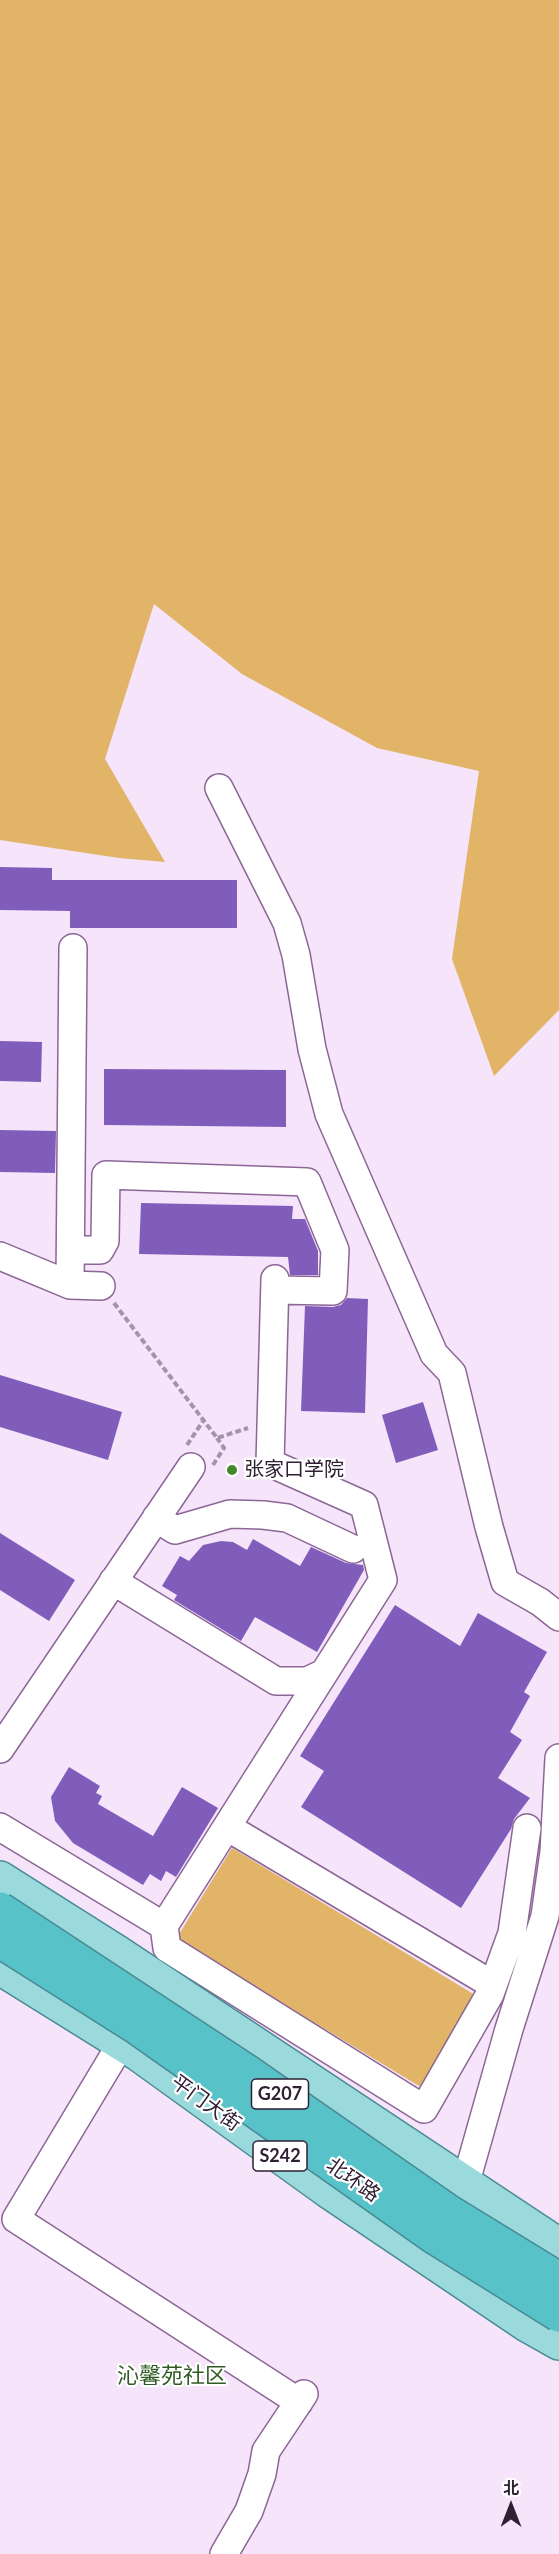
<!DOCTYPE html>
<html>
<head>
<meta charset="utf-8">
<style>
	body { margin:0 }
	#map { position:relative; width:559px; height:2554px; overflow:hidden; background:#f5e4fa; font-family:Lato,"Noto Sans SC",sans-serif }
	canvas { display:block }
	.north { position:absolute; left:481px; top:2476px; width:60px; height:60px; -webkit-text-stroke:4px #fff; paint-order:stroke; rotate:0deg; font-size:16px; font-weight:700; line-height:24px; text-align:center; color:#302034 }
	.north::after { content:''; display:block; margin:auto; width:21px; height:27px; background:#302034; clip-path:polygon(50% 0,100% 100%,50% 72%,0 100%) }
</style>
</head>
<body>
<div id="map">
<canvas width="559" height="2554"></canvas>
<div class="north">北</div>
</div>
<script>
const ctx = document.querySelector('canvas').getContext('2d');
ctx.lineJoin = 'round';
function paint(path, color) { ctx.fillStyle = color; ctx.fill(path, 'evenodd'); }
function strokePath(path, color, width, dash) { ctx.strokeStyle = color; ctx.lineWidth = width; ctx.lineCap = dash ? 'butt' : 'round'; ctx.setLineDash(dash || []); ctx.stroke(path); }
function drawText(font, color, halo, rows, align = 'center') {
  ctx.font = font + ' Lato,"Noto Sans SC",sans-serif'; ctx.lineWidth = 4.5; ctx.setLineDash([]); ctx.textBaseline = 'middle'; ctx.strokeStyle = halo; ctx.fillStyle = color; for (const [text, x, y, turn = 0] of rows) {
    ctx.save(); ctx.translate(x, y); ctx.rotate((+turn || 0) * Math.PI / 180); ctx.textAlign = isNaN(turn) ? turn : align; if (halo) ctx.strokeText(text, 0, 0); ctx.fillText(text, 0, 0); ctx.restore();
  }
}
paint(new Path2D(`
	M0,0H559V1010L494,1076L452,959L479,771L377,748L242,674L154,604L105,759L165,862L119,858L0,840Z
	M232,1848L480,1998L424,2089L176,1939Z`), '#e1b468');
paint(new Path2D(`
	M0,867L52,868V880H237V928H70V911L0,910Z
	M0,1041L42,1042L41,1082L0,1081Z
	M104,1069L286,1070V1127L104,1125Z
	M0,1130L56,1131L55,1173L0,1172Z
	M141,1203L293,1206L292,1219H305L318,1251V1275H290L288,1257L139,1254Z
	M347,1298L368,1299L365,1413L301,1411L305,1306L333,1307L341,1305Z
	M0,1375L122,1412L108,1460L0,1427Z
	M423,1402L438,1450L396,1463L382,1415Z
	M0,1533L75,1580L49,1621L0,1590Z
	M253,1539L300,1566L311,1547L346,1563L363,1565L364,1570L317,1652L255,1617L241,1641L174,1600L177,1595L162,1586L180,1556L189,1561L203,1545L221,1541L233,1542L247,1550Z
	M395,1605L460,1646L478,1613L547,1652L524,1692L530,1696L510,1732L522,1740L498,1778L530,1798L514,1819L511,1829L461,1908L301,1807L324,1771L300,1756Z
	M69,1767L100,1786L96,1793L102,1796L98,1804L153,1836L182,1787L218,1808L176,1877L166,1871L161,1881L150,1874L143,1885L73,1843L55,1821L51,1797Z`), '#805dbb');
const minor = new Path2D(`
	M219,788L287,923L296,955L312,1049L329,1114L434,1354L452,1373L489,1527L505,1582L540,1602L559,1617
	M71,1250H100L105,1241L106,1175L307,1182L335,1250L333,1291L275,1290
	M0,1256L70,1285L101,1286
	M275,1279L270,1463L364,1505L383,1580L164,1926L167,1948L424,2109L490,1994L512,1933L527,1828
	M70,1285L73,948
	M156,1518L175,1530L230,1514L263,1515L287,1518L353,1549
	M113,1581L276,1681H307L324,1673
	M0,1749L191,1467
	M0,1827L164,1926
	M227,1827L493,1985
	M121,2044L16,2219L299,2402
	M465,2185L509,2029L545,1916L554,1852L559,1758
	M224,2554L249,2511L262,2474L266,2451L304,2394`);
const major = new Path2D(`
	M0,1878L117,1952L559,2245
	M0,1968L138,2054L328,2191L527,2325L559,2343`);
strokePath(minor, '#8c6696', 30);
strokePath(major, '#498994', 36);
strokePath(new Path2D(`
	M114,1303L217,1438L248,1428
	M187,1445L203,1421
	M213,1465L224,1448L217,1438`), '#a594a9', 4, [6, 3]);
strokePath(minor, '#fff', 27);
strokePath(major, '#9adadd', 33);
const highwayBridge = new Path2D(`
	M0,1909L248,2072L448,2211L559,2279
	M0,1941L136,2027L434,2237L559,2315`);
strokePath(highwayBridge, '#498994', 36, []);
strokePath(highwayBridge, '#57c2c7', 33);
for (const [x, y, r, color] of [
	[232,1470,6,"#42882d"]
]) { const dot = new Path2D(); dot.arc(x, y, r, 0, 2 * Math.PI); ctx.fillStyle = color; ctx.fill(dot); strokePath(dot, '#fff', 2); }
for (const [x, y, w] of [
	[280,2094,57],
	[280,2156,54]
]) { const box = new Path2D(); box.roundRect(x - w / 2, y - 15, w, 30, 4.5); ctx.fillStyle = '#fff'; ctx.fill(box); strokePath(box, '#302034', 1.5); }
drawText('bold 18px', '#302034', null, [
	["G207",280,2094],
	["S242",280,2156]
]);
drawText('20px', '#302034', '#fff', [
	["张家口学院",244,1470]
], 'left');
drawText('20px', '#302034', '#fff', [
	["平门大街",206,2103,36],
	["北环路",353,2180,35]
]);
drawText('22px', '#2f5c23', '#fff', [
	["沁馨苑社区",172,2376]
]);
</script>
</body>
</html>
